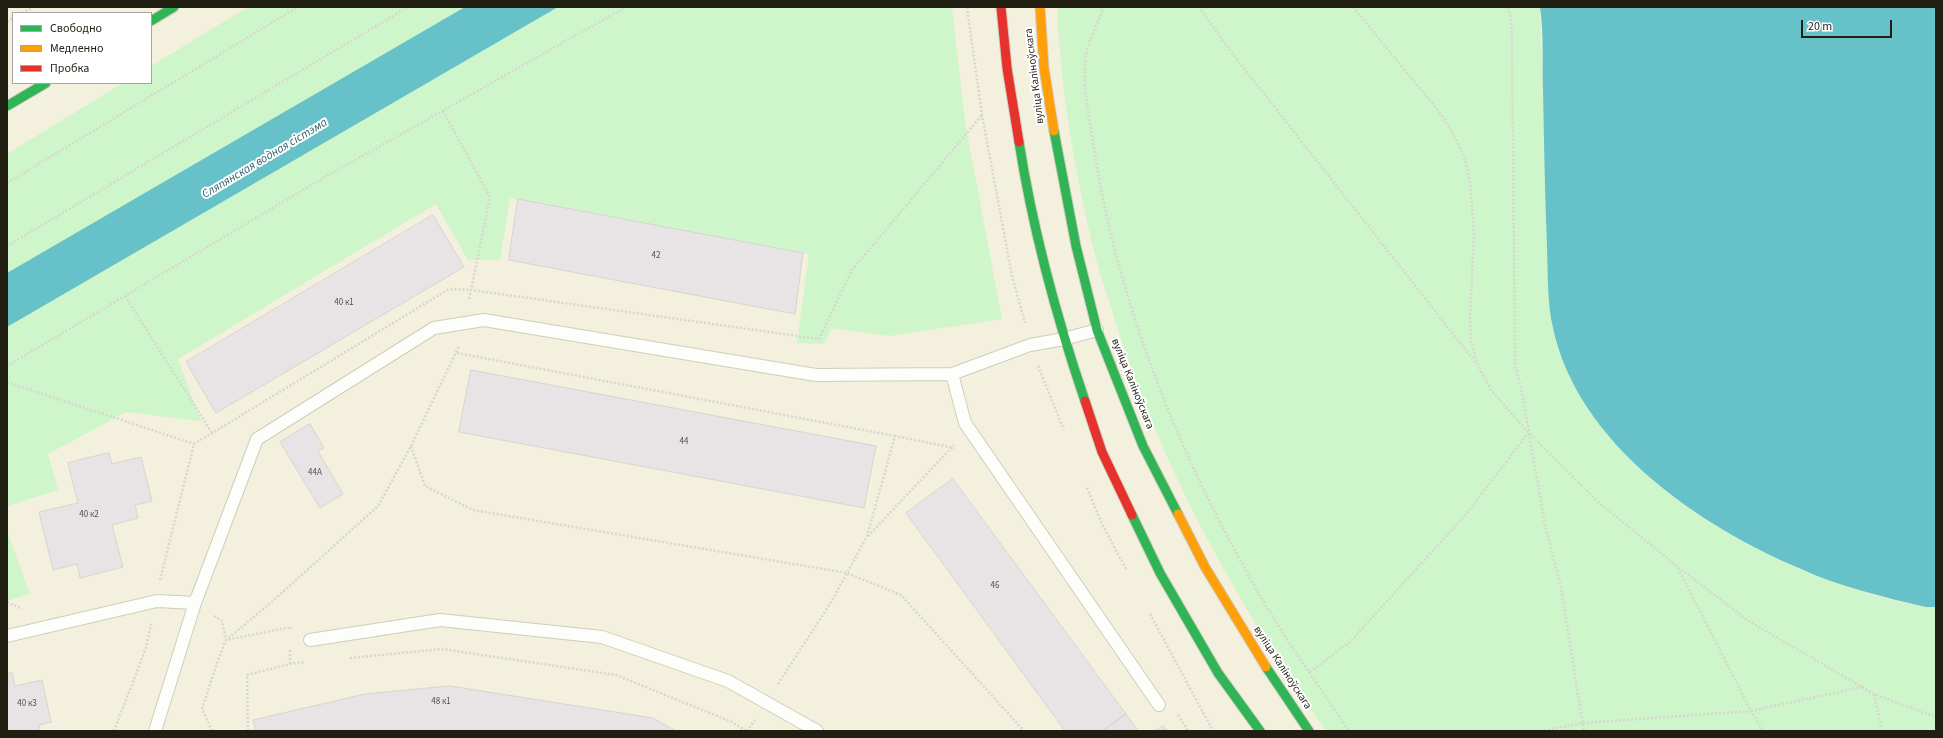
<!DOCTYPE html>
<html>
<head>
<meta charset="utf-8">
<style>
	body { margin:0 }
	#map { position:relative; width:1943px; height:738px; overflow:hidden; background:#f3f0dd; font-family:"Source Sans 3",sans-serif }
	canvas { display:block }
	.frame { position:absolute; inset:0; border:8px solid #211e12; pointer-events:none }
	.legend { position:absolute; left:12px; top:12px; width:140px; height:72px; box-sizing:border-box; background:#fff; border:1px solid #a6a5a0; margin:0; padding:5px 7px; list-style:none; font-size:12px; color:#211e12 }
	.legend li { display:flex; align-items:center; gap:8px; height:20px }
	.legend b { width:20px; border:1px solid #a6a5a0 }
	.scale { position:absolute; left:1801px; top:20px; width:91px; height:18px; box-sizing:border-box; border:2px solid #211e12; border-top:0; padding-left:5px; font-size:12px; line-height:14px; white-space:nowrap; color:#211e12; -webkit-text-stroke:3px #fff; paint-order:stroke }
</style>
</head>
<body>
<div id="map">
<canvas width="1943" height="738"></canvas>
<div class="frame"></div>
<ul class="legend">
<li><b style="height:5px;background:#30b455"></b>Свободно</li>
<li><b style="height:5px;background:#ff9f0a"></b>Медленно</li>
<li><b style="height:5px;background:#e5322d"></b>Пробка</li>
</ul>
<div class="scale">20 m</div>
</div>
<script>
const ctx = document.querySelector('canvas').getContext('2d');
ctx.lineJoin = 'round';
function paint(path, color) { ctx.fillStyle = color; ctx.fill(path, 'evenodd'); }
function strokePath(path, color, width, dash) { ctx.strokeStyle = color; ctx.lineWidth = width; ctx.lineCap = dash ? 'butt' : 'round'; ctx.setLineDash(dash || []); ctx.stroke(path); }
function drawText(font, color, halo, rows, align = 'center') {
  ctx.font = font + ' "Source Sans 3",sans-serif'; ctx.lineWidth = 4; ctx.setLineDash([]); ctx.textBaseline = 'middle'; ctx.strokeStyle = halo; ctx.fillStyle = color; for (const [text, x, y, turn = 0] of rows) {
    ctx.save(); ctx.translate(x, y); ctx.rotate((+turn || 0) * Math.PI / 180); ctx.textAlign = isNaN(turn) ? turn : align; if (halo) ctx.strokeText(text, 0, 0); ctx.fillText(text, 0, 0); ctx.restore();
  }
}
paint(new Path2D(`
	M248,7H952L965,122L1002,319L889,336L832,328L824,344L797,343L809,254L510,198L500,260H468L436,204L178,359L201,421L126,412L48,454L58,490L7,506V154L123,83H151V66Z
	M1058,7H1540L1549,296C1550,307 1550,318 1553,329C1586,466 1739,553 1864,592C1884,599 1905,602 1926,607H1936V731H1326C1236,602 1161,468 1114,317C1107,295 1099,273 1094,251C1084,210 1075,167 1069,126C1063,92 1061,57 1057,22Z
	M7,531L30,594L7,601Z`), '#cff5cb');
paint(new Path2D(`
	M465,7H558L7,327V273Z
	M1540,7H1936V607H1926C1883,597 1841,587 1801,569C1699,526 1578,444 1553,328C1547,302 1548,274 1547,247C1545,196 1544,144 1543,92C1542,64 1544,35 1540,7Z`), '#66c2c8');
const building = new Path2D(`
	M518,199L803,253L795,314L509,260Z
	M433,215L464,267L216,413L186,362Z
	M471,370L876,446L864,508L459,432Z
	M310,424L324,448L318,451L343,494L320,508L280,442Z
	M109,453L112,464L141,457L152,501L135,505L138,518L112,525L123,567L80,578L77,564L53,570L39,512L78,503L68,463Z
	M953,479L1126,714L1103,731H1065L906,513Z
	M12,673L15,686L42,680L51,722L39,725L40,731H7V674Z
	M450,686L653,718L676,731H256L253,720L365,694Z
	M1126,714L1138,731H1103Z
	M1163,726L1167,731H1156Z`);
paint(building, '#e8e4e5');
strokePath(building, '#d6d3d1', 1);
const lane = new Path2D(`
	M952,374L965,423L1159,705
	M7,636L157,601L195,603
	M310,640L440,620L602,637L728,681L817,731
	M155,731L195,603L257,439L434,328L484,320L816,375L952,374L1030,345L1064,339L1097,330`);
const fast = new Path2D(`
	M151,21L174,7
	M7,106L46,83
	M1054,131L1076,246L1097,330L1143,446L1178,514
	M1019,142C1033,231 1056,316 1085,401
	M1132,515L1160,573L1218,673L1260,731
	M1266,667L1309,731`);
const slow = new Path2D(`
	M1040,7L1044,68L1054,131
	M1178,514L1205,567L1266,667`);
const jam = new Path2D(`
	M1001,7L1007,68L1019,142
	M1085,401L1102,452L1132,515`);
strokePath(lane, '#cfcdbe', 14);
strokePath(fast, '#cfcdbe', 11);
strokePath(slow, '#cfcdbe', 11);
strokePath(jam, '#cfcdbe', 11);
strokePath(new Path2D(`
	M967,7L982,115L1012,276L1025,323
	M1104,7C1098,22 1089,39 1086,55C1082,81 1087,104 1091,130C1095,154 1099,179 1104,204C1135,347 1193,483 1268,609C1293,651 1322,690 1349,731
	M1199,7L1232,53L1476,363
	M1353,7L1440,113L1454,135L1464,156L1470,182L1474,232L1470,317L1471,341L1478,365L1491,390L1528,432L1597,501L1678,567L1750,622L1874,694L1936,717
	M1508,7L1511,19L1512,41L1515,363L1523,398L1545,525L1561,588L1584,731
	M22,13L33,7
	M7,22L13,18
	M443,111L490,197L469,300
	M7,183L298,7
	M7,246L408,7
	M125,296L212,433
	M457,353L895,436
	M7,366L313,184L626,7
	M1038,366L1064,430
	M7,382L194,444
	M411,446L425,486L473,510L847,573L901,595L1024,731
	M1087,488L1102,524L1126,569
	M868,536L954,445
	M1678,568L1751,711L1763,731
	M160,580L194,444L449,289L472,290L819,339L852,270L982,115
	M7,602L22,609
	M1150,614L1213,731
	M214,616L222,621L226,640L274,600L378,506L411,446L459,346
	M350,658L442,649L616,675L732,722L746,731
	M290,664V650
	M1310,672L1351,641L1467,513L1528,433
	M778,684L830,604L867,536L895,436L954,448
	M1874,694L1882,731
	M1178,715L1188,731
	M114,731L146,648L151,624
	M212,731L202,709L218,660L226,640L291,627V629
	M248,731L247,675L290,664L305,662
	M747,731L755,720
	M1540,731L1583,723L1751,711L1862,687`), '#d7d6d1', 2.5, [2, 2]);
strokePath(lane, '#fdfdfa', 12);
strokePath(fast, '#30b455', 9);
strokePath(slow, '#ff9f0a', 9);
strokePath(jam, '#e5322d', 9);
drawText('9px', '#535047', null, [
	["42",656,256],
	["40 к1",344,303],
	["44",684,442],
	["44А",315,473],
	["40 к2",89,515],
	["46",995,586],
	["48 к1",441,702],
	["40 к3",27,704]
]);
drawText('11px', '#211e12', '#fff', [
	["вуліца Каліноўскага",1035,76,-97],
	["вуліца Каліноўскага",1132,384,68],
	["вуліца Каліноўскага",1282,668,57]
]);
drawText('italic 12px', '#2d6168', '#fff', [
	["Сляпянская водная сістэма",265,159,-31]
]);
</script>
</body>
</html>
